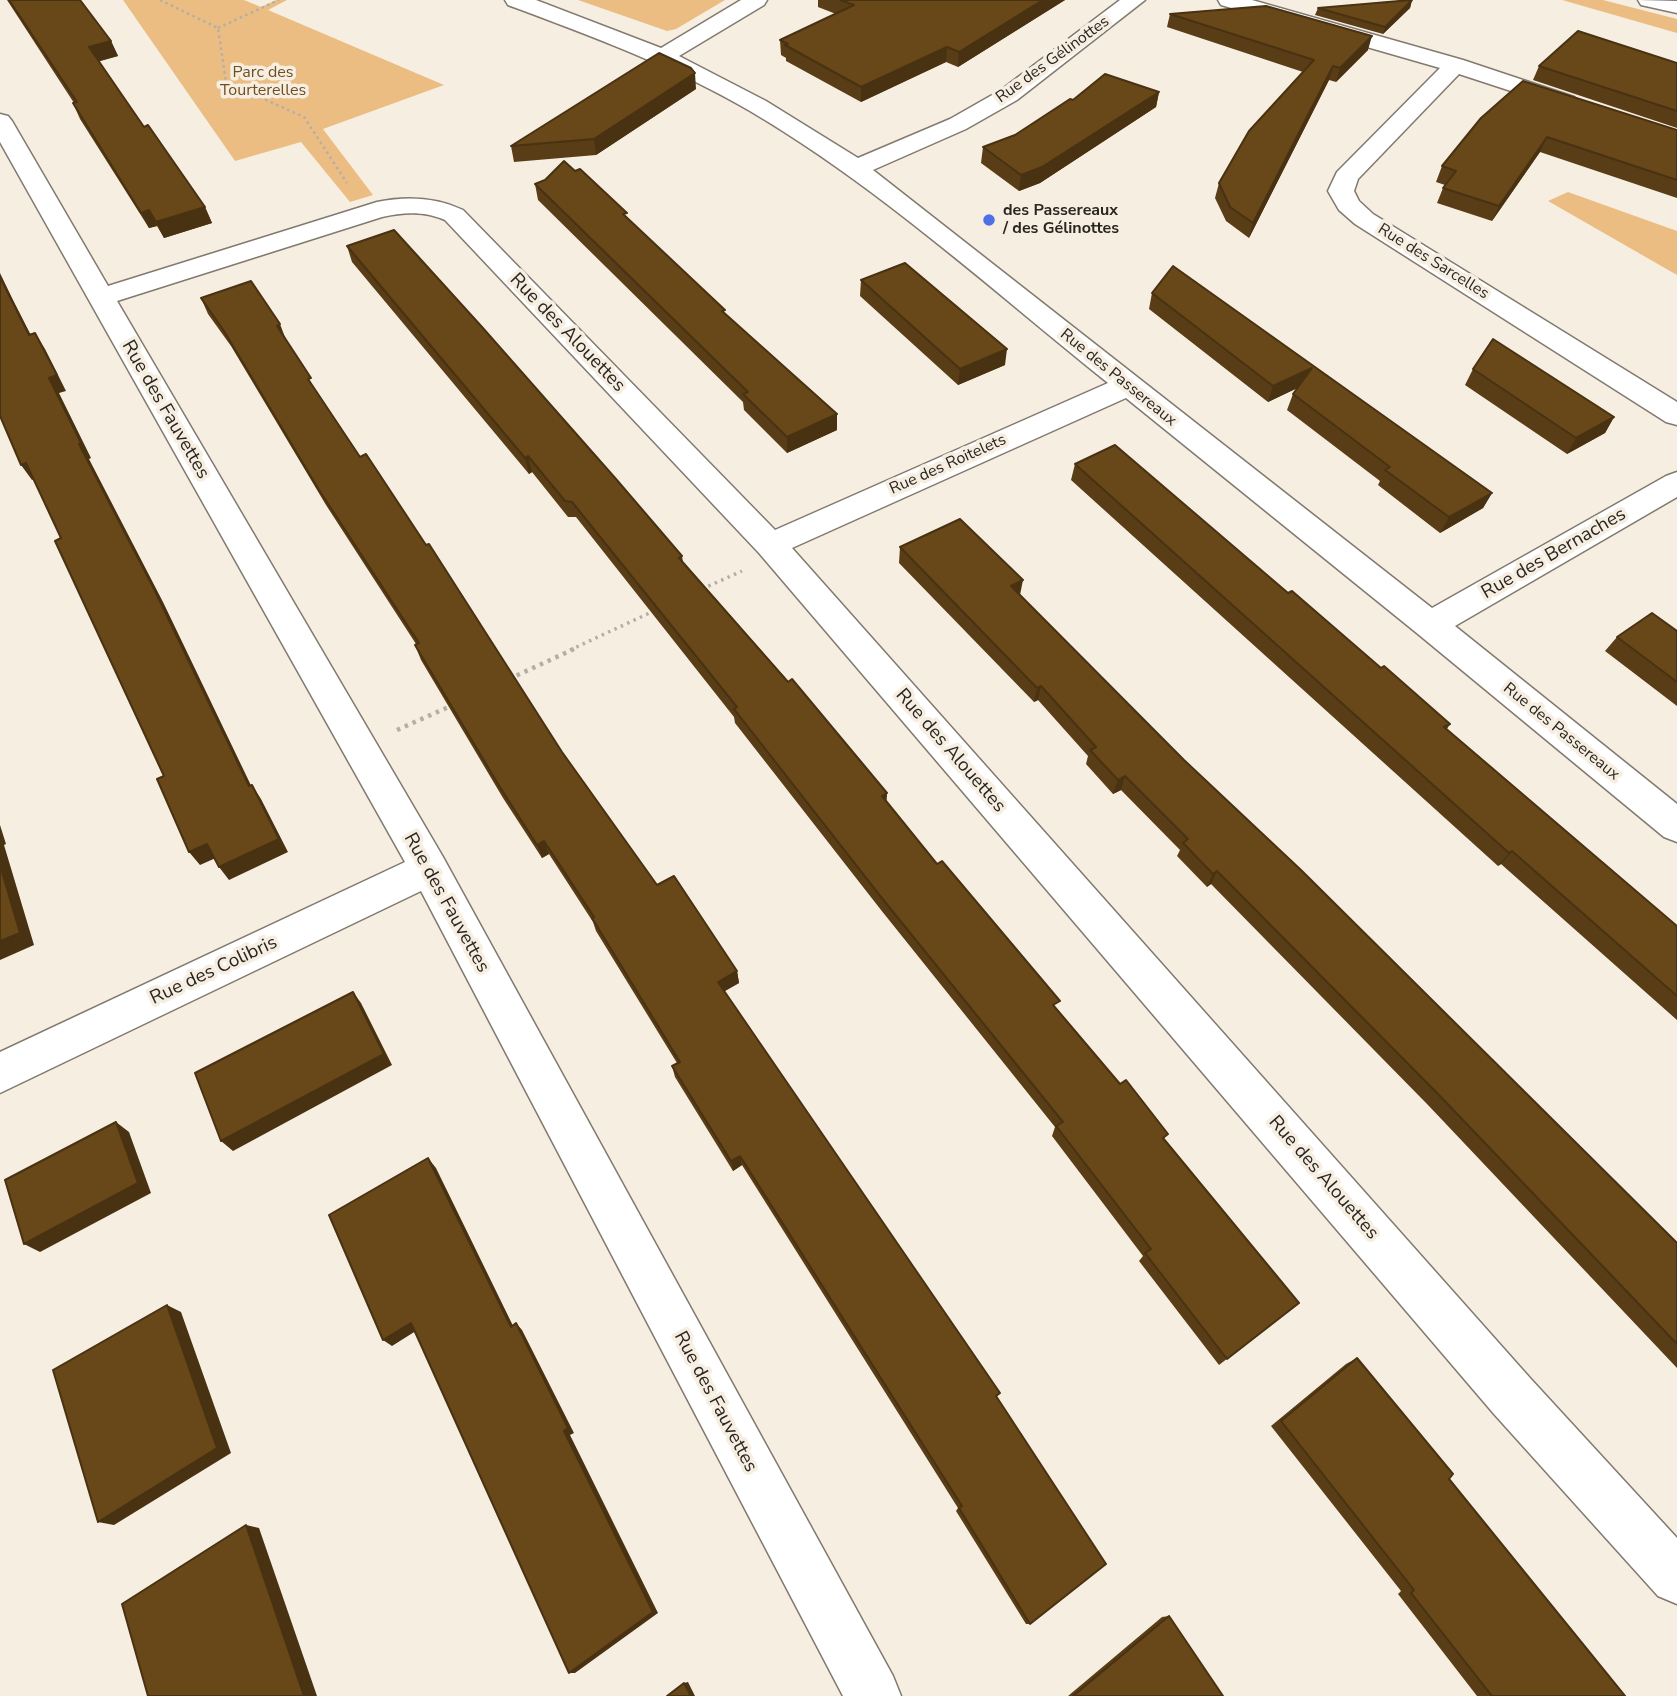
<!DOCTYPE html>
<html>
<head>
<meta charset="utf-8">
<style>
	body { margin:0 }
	canvas { display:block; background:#f7eee2 }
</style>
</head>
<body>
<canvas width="1677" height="1696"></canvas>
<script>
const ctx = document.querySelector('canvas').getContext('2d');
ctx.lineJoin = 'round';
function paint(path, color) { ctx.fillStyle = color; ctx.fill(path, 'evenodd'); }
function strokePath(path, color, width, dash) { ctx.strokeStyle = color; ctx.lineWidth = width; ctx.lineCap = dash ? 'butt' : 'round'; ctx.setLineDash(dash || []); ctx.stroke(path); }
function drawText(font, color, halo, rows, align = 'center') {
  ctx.font = font + ' "Nunito Sans",sans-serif'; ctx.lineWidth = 7; ctx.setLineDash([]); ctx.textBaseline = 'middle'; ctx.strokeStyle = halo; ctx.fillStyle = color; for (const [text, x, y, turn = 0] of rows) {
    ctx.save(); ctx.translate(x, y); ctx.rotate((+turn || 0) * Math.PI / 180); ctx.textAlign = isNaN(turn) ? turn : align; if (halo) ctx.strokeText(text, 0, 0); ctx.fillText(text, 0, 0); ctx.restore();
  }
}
paint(new Path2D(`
	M123,0H244L261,7L276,0H287L268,10L444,85L323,129L373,195L350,202L301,142L235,161Z
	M578,0H725L676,29L667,31Z
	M1562,0H1603L1677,19V33Z
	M1568,192L1677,231V275L1548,201Z`), '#ebbd83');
const minor = new Path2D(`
	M505,0H536L661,48L741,0H767L764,5L679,56L766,101L858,158L950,119L1001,90L1120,0H1145L1017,100L966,129L873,170L1432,608L1666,476L1677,472V497L1455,626L1677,804V842L1664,837L1418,634L1126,398L792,548L1530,1378L1677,1538V1604L1658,1596L1494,1414L759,553L445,220C424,211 404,212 382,217L117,301L443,857L893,1676L901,1696H843L421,891L0,1093V1052L405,862L0,142V114L8,116L12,121L108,286L377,202C407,196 435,197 463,210L775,530L1108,383C992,290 879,187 750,111C673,66 591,36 508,5Z
	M1218,0H1252L1463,60L1574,97L1578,102L1574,107L1566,109L1459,74L1358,179L1354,191L1359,201L1373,214L1677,402V425L1666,422L1355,224L1339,210L1328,191L1337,172L1440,68L1221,5Z
	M1638,0L1677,1V13L1641,5Z`);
strokePath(minor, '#82796f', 3);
strokePath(new Path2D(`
	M160,0L218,28L226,82L304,117L347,183
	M218,28L279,0`), '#b5aea4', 2.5, [2.5, 3.5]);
strokePath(new Path2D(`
	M702,589L742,571
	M570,650L656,610`), '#b5aea4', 3.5, [2.5, 4.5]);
strokePath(new Path2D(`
	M509,679L574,649
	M397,730L453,705`), '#b5aea4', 4.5, [3.5, 5]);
paint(minor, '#fff');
paint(new Path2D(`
	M7,0H80L111,41L118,56L99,61L144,127L205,207L212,223L164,238L157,226L149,228L80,119L73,103H74Z
	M818,0H1065L958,67L946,62L861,102L786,61V58L781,55L780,40L836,14L818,7Z
	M1412,0L1410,8L1383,34L1315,15L1318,8Z
	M1170,14L1368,50L1336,82L1329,80L1249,238L1226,221L1215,198L1219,183L1303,72L1167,27Z
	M1677,63V128L1533,80L1539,66Z
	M696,89L596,155L514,162L511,146Z
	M1159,92L1156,107L1040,183L1019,191L981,163L983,147L1015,135L1073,100Z
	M1481,118L1677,130V198L1540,152L1492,221L1437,203L1443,188L1445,185L1436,182L1442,166Z
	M575,171L629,220L725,314L837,414V430L787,453L744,410L743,402L538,200L535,184Z
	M347,246L682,556L683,562L887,793L886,802L1299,1303L1219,1365L1139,1261L1143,1256L1052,1136L1055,1127L881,910L735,723L734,717L576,517H568L532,472L529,474L352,262Z
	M861,280L1005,365L958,385L860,296Z
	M1152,293L1492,493L1483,508L1440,533L1378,485L1380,481L1287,410L1293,394L1297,388L1268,402L1149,309Z
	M201,298L286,340L316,392L360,457L562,752L657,885L737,971L739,983L724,991L997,1398L1030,1624H1026L956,1511L958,1508L742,1165L733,1171L675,1077L672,1066L677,1063L596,931L593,922L549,854L542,858L503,798L421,660L415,645L416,644L326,505L231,346L208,314Z
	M1473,369L1614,417L1605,433L1567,454L1465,385Z
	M1075,464L1288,593L1450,724L1447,729L1677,926V1020L1501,864L1498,866L1071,480Z
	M900,547L1020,595L1184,760L1677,1243V1368L1428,1105L1211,884L1207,887L1177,856L1180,850L1121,790L1113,794L1086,764L1088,756L1038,700L1034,702L899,563Z
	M1677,631V706L1605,651L1617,637Z
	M1357,1358L1449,1479L1625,1696H1477L1398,1594L1401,1591L1271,1426L1346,1364Z
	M1169,1616L1223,1696H1068L1162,1617Z`), '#593d16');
paint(new Path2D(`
	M1043,0H1065L958,67L959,52Z
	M1412,0L1410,8L1383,34L1385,27Z
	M1372,36L1368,50L1336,82L1340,68Z
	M111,41L118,56L97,62L89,47Z
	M947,47L946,62L861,102V87Z
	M1333,66L1329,80L1249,238L1253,223Z
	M695,73L696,89L596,155L594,139Z
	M1159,92L1156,107L1040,183L1019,191L1021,175Z
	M1547,137L1540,152L1492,221L1499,206Z
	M205,207L212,223L164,238L156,222Z
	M149,210L157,226L149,228L141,213Z
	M0,273L13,300L39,351L29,335L0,277Z
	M280,324L286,340L277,326Z
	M35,333L45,349L66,391L59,393L91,458L89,459L163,602L258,800L249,786L79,444L49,378Z
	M1007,349L1005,365L958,385L960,369Z
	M1312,368L1306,384L1268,402L1273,386Z
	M837,414V430L787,453V437Z
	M1614,417L1605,433L1567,454L1576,438Z
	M528,456L532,472L529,474L525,458Z
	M26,463L37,478L32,480L21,465Z
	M1492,493L1483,508L1440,533L1449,517Z
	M1023,580L1020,595L1011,586Z
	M1041,686L1038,700L1034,702L1037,688Z
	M1125,776L1121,790L1113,794L1118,780Z
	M252,785L261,799L288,852L229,880L219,867Z
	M887,793L886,807L882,796Z
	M0,825L6,844L4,845L34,945L0,960Z
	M544,841L549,854L542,858L537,845Z
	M207,844L218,857L200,865L189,852Z
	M1512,851L1501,864L1498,866L1509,853Z
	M1217,871L1211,884L1207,887L1213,874Z
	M737,971L739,983L720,994L718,982Z
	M353,992L361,1003L392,1065L233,1151L221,1141Z
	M116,1122L129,1132L151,1193L40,1252L24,1244Z
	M740,1156L742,1165L733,1171L731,1161Z
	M428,1158L436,1168L517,1334L511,1327Z
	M167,1305L181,1312L231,1453L114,1525L98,1522Z
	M411,1323L419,1329L392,1346L383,1340Z
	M516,1323L522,1330L574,1433L570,1435L658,1613L575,1673H569L564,1431Z
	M246,1525L259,1528L317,1696H304Z
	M688,1682L695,1696H691L684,1683Z`), '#493212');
const building = new Path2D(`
	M9,0H80L111,41L89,47L144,127L148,125L205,207L156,222L149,210L141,213L73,103L77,102Z
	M840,0H1043L959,52L947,47L861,87L785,45L788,44L780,40L854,5Z
	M1412,0L1385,27L1318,8L1411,0Z
	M1266,6L1372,36L1340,68L1333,66L1253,223L1230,207L1219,183L1249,131L1314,60L1170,14Z
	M1578,31L1677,63V111L1539,66Z
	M659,53L691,68L695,73L594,139L511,146Z
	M1105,74L1159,92L1042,167L1021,175L983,147L1015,135L1070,99L1073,100Z
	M1523,81L1677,130V180L1547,137L1499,206L1443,188L1456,171L1442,166L1481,118Z
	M564,161L575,171L580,169L627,213L623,214L725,310L722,311L837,414L787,437L743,394L748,392L535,184L545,180Z
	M394,230L482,327L616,479L682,556L679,558L788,682L792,679L887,793L882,796L937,864L942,861L1060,1001L1053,1005L1120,1084L1126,1080L1168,1134L1163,1138L1299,1303L1227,1359L1145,1253L1151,1249L1056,1126L1063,1122L881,897L734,709L737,707L572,502L565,501L528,456L525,458L347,246Z
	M905,263L1007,349L960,369L861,280Z
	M1173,266L1492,493L1449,517L1385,470L1390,467L1293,394L1312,368L1273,386L1152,293Z
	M0,277L29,335L35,333L57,375L49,378L81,443L79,444L153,587L249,786L252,785L279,839L219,867L207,844L189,852L157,779L164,776L55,541L61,538L26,463L21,465L0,416Z
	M251,281L280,324L277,326L311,378L308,379L360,457L366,454L426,545L429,544L562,752L657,885L674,876L737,971L718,982L1000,1393L996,1396L1106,1564L1030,1624L959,1508L962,1506L740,1156L731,1161L672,1066L680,1062L592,918L594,917L544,841L537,845L498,784L415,645L419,643L319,490L224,331L201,298Z
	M1493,339L1614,417L1576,438L1473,369Z
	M1115,445L1288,593L1292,591L1381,668L1384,666L1450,724L1444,727L1677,926V996L1512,851L1509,853L1075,464Z
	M960,519L1023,580L1011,586L1184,760L1301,870L1677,1243V1344L1439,1095L1217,871L1213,874L1183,843L1188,839L1125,776L1118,780L1090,750L1096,747L1041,686L1037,688L900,547Z
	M1652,613L1677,631V682L1617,637Z
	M0,865L20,933L0,941Z
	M353,992L384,1054L221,1141L195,1073Z
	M116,1122L138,1183L24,1244L5,1180Z
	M428,1158L511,1327L516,1323L568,1428L564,1431L653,1612L569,1673L411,1323L383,1340L329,1215Z
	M167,1305L217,1448L98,1522L53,1370Z
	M1357,1358L1453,1474L1449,1479L1625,1696H1492L1411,1593L1414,1590L1281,1421Z
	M246,1525L304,1696H148L122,1604Z
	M1169,1616L1223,1696H1073Z
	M684,1683L691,1696H667Z`);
paint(building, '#684719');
strokePath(building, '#493212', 2);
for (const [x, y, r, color] of [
	[989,220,7,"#4d70e4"]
]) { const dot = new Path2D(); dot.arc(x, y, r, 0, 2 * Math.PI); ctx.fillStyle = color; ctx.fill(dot); strokePath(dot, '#f7eee2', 2.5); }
drawText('16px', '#292521', '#f7eee2', [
	["Rue des Gélinottes",1053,60,-36],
	["Rue des Sarcelles",1433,262,32],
	["Rue des Passereaux",1118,378,39],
	["Rue des Roitelets",948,465,-24],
	["Rue des Passereaux",1561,732,39]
]);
drawText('16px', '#6e4d20', '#f7eee2', [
	["Parc des",263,73],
	["Tourterelles",263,91]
]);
drawText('bold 16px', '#292521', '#f7eee2', [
	["des Passereaux",1003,211],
	["/ des Gélinottes",1003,229]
], 'left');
drawText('19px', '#292521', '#f7eee2', [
	["Rue des Alouettes",567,333,46],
	["Rue des Fauvettes",165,410,60],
	["Rue des Bernaches",1554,554,-30],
	["Rue des Alouettes",950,751,49],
	["Rue des Fauvettes",446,903,61],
	["Rue des Colibris",214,971,-25],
	["Rue des Alouettes",1323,1178,49],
	["Rue des Fauvettes",715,1402,62]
]);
</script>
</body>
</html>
